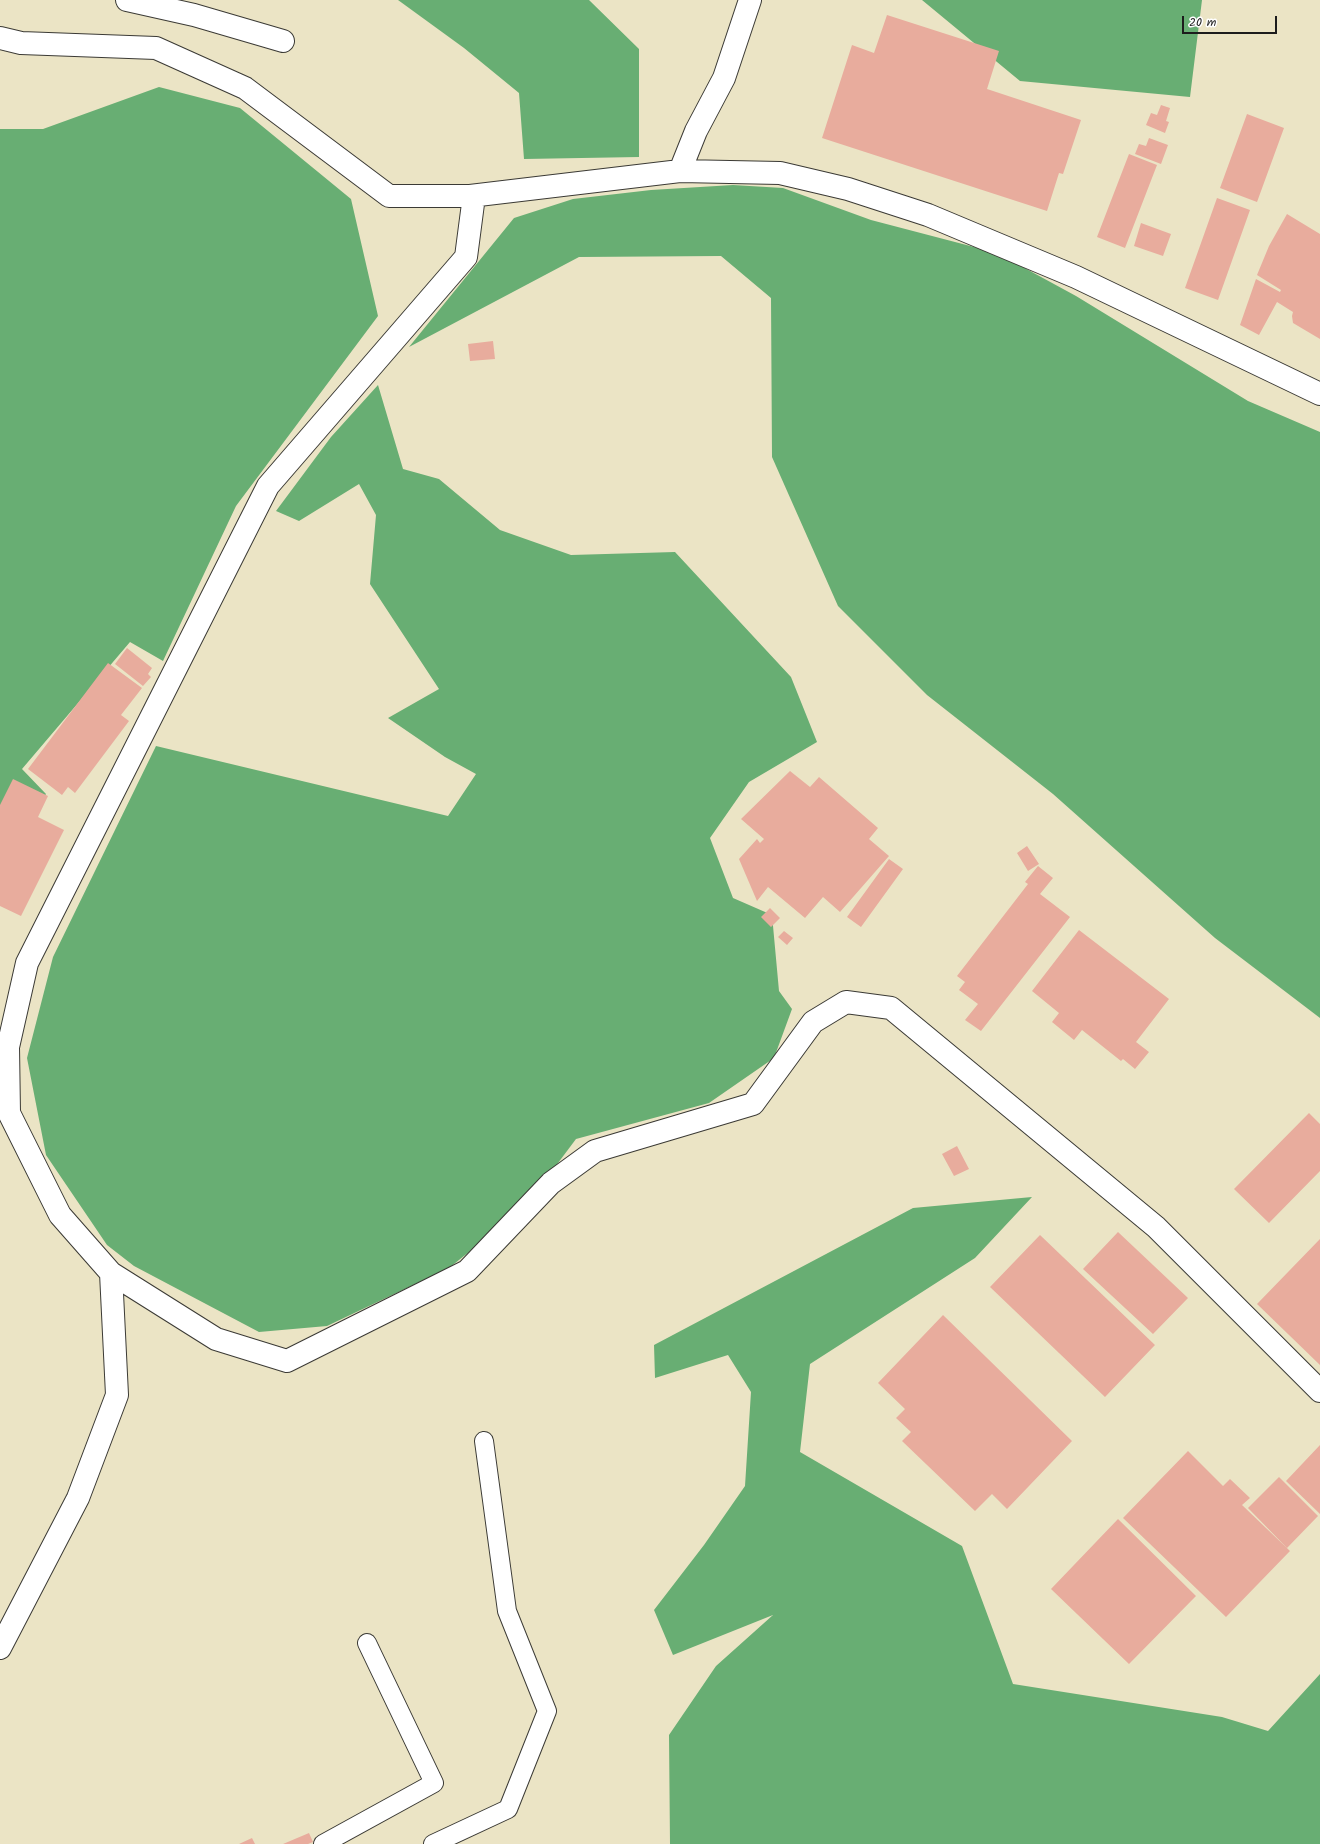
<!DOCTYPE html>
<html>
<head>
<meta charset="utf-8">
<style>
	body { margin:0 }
	#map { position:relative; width:1320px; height:1844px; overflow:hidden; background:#ebe4c5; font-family:Kalam,sans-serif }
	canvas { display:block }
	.scale { position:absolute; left:1182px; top:16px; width:95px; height:18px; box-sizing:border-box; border:2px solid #1c1c1c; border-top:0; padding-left:5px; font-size:12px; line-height:14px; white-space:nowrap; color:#1c1c1c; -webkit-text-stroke:3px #fff; paint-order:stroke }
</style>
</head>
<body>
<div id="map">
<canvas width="1320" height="1844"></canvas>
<div class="scale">20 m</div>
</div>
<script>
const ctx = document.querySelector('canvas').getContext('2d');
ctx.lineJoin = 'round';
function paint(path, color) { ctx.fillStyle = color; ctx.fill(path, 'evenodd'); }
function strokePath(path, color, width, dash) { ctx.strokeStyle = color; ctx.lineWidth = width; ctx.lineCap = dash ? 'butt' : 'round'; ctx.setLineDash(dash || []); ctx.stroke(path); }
paint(new Path2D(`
	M398,0H589L639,49V157L524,159L519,93L464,48Z
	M922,0H1202L1190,97L1020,81Z
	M159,87L240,108L351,199L378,316L236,506L163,661L130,642L22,769L46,794L0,864V129H43Z
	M733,185L783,188L871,220L997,253L1076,296L1248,401L1320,432V1018L1215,938L1053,794L927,695L838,606L772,457L771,298L721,256L579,257L409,347L514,218L573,199L651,190Z
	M378,385L403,469L439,479L500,530L571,555L675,552L791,677L817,742L749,782L710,838L733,898L772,915L779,991L792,1009L774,1058L709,1103L576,1139L525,1207L449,1268L327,1326L259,1332L134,1266L107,1245L46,1155L27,1058L53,957L156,746L448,816L476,774L445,757L388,718L439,689L370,584L376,515L359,484L299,521L276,511L331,437Z
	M1032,1197L975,1258L810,1364L800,1452L962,1546L1013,1684L1222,1717L1268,1731L1320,1674V1844H670L669,1735L716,1666L773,1615L673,1655L654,1610L704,1545L745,1486L751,1392L728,1355L655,1378L654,1345L913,1208Z`), '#68ae73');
paint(new Path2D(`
	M887,15L999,51L987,89L1081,120L1063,174L1059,173L1047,211L822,138L852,45L874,53Z
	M1161,105L1170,108L1166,121L1169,122L1165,133L1146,125L1151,113L1157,115Z
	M1247,114L1284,128L1257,202L1220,188Z
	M1149,138L1168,145L1161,164L1135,154L1139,144L1146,146Z
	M1129,154L1157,165L1125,248L1097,237Z
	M1217,198L1250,210L1218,300L1185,288Z
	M1287,214L1320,234V339L1293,323L1292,316L1293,312L1277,302L1259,335L1240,325L1256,279L1280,292L1281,290L1257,275L1269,246Z
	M1141,223L1171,234L1163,256L1134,246Z
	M493,341L495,359L470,361L468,344Z
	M127,648L152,668L148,674L151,677L143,686L115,664Z
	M108,663L142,688L121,715L129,721L75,793L68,787L62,795L28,769Z
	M790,771L810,787L819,777L878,828L869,839L889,856L840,912L823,897L805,918L768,887L757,901L739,859L757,839L760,843L764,839L741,819Z
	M13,779L48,796L38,817L64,830L21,916L0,906V805Z
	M1027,846L1039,864L1028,871L1017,853Z
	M889,859L903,869L861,927L847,917Z
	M1038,866L1053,878L1040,894L1070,917L981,1031L965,1020L978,1004L959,990L965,982L957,976L1028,884L1025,882Z
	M770,908L780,918L771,927L761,917Z
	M1079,930L1169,999L1136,1042L1149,1052L1135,1069L1123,1059L1121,1061L1082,1030L1074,1040L1052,1022L1059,1013L1032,991Z
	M784,931L793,938L787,945L778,937Z
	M1309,1113L1320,1124V1171L1269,1223L1234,1189Z
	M957,1146L969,1169L954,1176L942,1154Z
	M1118,1232L1188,1298L1153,1334L1083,1269Z
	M1040,1235L1155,1345L1105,1397L990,1287Z
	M1320,1239V1365L1257,1304Z
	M943,1315L1072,1441L1007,1509L992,1494L975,1511L902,1441L911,1432L896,1418L905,1409L878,1383Z
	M1320,1445V1514L1286,1481Z
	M1188,1451L1223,1486L1230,1479L1250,1498L1242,1505L1290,1551L1226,1617L1123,1518Z
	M1279,1477L1318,1516L1287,1548L1248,1508Z
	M1118,1519L1196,1596L1129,1664L1051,1589Z
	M309,1833L313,1842L308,1844H283Z
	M252,1838L255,1844H239Z`), '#e8ac9d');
const service = new Path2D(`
	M323,1844L434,1783L367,1643
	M433,1844L508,1809L547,1711L507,1611L484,1441`);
const minor = new Path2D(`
	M127,0L194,15L283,41
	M0,38L21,43L156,48L245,88L389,196H470L680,171L780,173L848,189L928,215L1076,277L1320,394
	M680,171L696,131L724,78L750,0
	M474,196L466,257L268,486L27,963L8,1047L9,1113L60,1215L111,1273L216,1339L287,1361L467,1271L551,1183L595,1151L753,1104L813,1022L846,1002L891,1008L1156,1227L1320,1391
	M0,1648L78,1498L117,1395L111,1273`);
strokePath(service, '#3b3a35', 20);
strokePath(minor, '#3b3a35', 24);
strokePath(service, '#fff', 18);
strokePath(minor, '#fff', 22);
</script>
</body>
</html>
